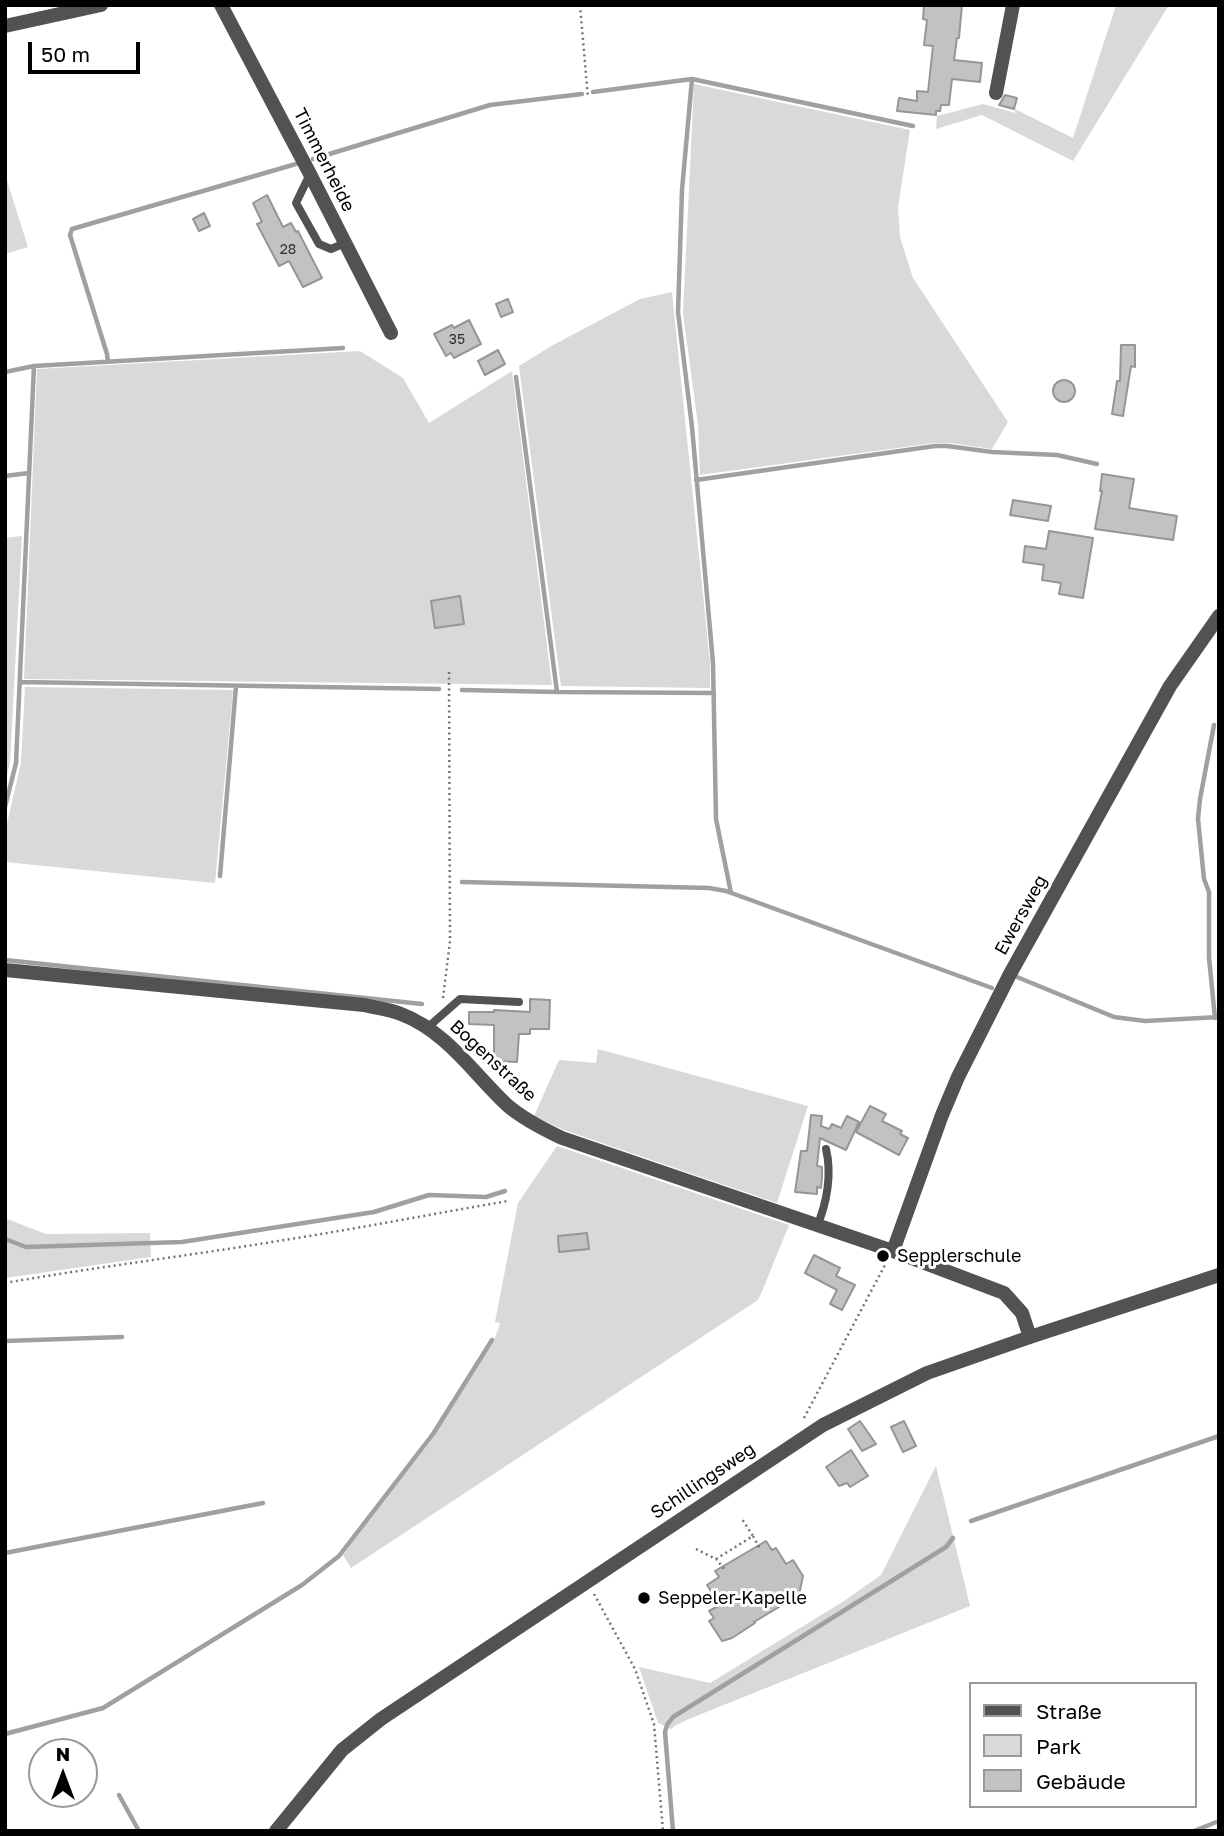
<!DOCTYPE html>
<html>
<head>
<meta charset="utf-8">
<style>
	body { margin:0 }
	#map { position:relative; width:1224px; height:1836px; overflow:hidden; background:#fff; font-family:"Golos Text",sans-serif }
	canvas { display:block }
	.frame { position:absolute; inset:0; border:7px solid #000; pointer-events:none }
	.legend { position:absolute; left:969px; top:1682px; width:228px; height:126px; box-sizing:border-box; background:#fff; border:2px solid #999; margin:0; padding:9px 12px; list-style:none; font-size:21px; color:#000 }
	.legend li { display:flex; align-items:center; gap:14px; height:35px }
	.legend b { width:35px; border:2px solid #999 }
	.north { position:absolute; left:28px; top:1738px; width:70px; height:70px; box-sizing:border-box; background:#fff; border:2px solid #999; border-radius:50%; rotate:0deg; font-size:19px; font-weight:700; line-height:28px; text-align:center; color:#000 }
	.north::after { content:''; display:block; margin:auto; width:24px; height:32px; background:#000; clip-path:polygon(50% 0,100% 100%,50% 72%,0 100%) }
	.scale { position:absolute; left:28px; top:42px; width:112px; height:32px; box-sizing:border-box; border:4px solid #000; border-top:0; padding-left:9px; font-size:21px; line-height:24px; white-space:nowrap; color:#000; -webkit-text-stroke:5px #fff; paint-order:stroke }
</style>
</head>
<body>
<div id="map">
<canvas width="1224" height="1836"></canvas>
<div class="frame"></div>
<ul class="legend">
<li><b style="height:9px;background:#525252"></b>Straße</li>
<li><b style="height:19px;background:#d9d9d9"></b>Park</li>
<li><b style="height:19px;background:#c2c2c2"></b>Gebäude</li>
</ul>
<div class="north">N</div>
<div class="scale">50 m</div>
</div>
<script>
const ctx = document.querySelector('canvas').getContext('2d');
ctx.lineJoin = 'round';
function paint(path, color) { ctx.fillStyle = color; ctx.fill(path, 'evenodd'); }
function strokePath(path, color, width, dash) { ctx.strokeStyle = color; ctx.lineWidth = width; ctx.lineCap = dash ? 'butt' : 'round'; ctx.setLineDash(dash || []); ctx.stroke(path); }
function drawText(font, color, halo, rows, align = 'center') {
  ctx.font = font + ' "Golos Text",sans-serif'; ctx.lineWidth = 6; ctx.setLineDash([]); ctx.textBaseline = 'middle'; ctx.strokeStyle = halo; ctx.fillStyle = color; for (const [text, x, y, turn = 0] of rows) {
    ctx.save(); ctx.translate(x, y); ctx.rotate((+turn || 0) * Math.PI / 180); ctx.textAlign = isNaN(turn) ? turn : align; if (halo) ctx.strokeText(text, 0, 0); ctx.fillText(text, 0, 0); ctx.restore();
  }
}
paint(new Path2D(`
	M1116,5H1169L1073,161L982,115L936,129L937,116L983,104L1015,113V109L1073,138Z
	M694,84L910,130L898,207L900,237L913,278L1008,422L992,449L950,443H934L700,475L698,425L683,313Z
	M5,174L28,247L5,254Z
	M672,292L710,663V688L561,686L519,366L553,345L640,299Z
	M360,351L403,378L429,423L512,371L552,685L24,679L37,369Z
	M22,536L10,763L5,783V538Z
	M25,687L233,690L215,883L5,862V832L21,763Z
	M598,1049L808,1106L777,1203L564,1130L534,1116L559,1060L596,1063Z
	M557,1146L789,1225L763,1289L758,1300L351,1568L343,1555L366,1523L432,1439L494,1341L500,1323L495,1322L518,1203Z
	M5,1217L7,1219L46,1234L150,1233L151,1257L5,1278Z
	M936,1466L970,1606L689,1719L676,1725L671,1729L658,1723L639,1667L710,1683L844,1601L881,1575Z`), '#d9d9d9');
strokePath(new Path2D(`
	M692,79L682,190L678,312L692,427L713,663L716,819L731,893
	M593,92L692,79L913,126
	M313,159L490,105L582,94
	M108,362L107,354L70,235L72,229L296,164
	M5,372L34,366L343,348
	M516,377L557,692L714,693
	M5,476L29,473
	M696,480L935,446H947L992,452L1057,455L1097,464
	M20,682L439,689
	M462,690L557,692
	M1214,725L1200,799L1198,819L1204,879L1209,892V958L1215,1018
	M5,807L16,763L34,366
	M220,876L236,686
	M462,882L709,888L726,891L992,988
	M5,960L422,1004
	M1017,977L1114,1017L1145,1021L1219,1017
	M5,1239L26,1247L182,1242L374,1212L429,1195L486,1197L505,1191
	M5,1341L122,1337
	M971,1521L1219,1436
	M5,1553L263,1503
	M5,1734L103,1708L302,1585L339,1556L433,1434L492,1340
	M119,1795L139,1831
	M673,1831L665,1732L667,1725L673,1717L946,1547L953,1538
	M1194,1831L1219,1821`), '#a0a0a0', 4.5);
const building = new Path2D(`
	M924,5H962L959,38H957L954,60L982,63L980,82L952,79L949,105H941L940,111H936V115L897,111L899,98L917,101V91L928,92L933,46L924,45L927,20L923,19Z
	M1005,95L1017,98L1014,109L999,105Z
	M267,195L283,227L291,223L296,232L298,231L322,278L303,287L289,261L279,266L257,224L262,222L253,203Z
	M204,213L210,226L199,231L193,219Z
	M508,299L513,312L501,317L496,304Z
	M469,320L481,344L454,358L451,353L446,356L434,334L452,325L454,328Z
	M1121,345H1135V367L1131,366L1123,416L1112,414L1117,381H1120Z
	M498,350L505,364L485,375L478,361Z
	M1053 391a11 11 0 1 1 22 0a11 11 0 1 1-22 0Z
	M1102,474L1134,479L1129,508L1177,516L1173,540L1095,529L1102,491H1100Z
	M1013,500L1051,506L1048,521L1010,515Z
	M1049,531L1093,538L1083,598L1059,594L1061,583L1042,580L1044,565L1023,562L1025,546L1046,549Z
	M460,596L464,624L435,628L431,601Z
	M530,999L550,1000L549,1029H530V1034H519L517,1062L494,1061V1025L469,1024V1012H494V1010L530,1012Z
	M870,1106L886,1114L882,1121L902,1131L900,1134L908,1138L899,1155L856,1132Z
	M811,1115L822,1116L821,1126L829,1129L832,1124L841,1128L847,1116L859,1122L846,1150L820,1138L817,1166L822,1167V1178L821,1188L817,1187V1194L795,1192L801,1151H807Z
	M587,1233L589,1249L559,1252L558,1236Z
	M814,1255L840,1268L836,1276L855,1285L842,1310L830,1304L837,1290L805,1273Z
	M860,1421L876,1444L862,1451L848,1429Z
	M904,1421L916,1446L903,1452L891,1427Z
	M851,1450L868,1476L850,1487L847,1483L839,1486L826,1467Z
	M766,1541L772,1550L776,1548L786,1564L793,1560L803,1576L799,1595L754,1622L755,1623L732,1638L722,1641L709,1621L714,1618L709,1611L720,1605L707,1585L719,1577L715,1571Z`);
paint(building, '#c2c2c2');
strokePath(building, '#969696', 2);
strokePath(new Path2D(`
	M580,5L588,98
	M443,998L450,941L449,672
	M5,1283C96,1267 187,1256 278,1241C355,1229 432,1214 508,1201
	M804,1418L886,1263
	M753,1536L760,1549
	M696,1549L716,1559L725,1570
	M716,1559L753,1536L742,1519
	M594,1594L635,1669L654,1724L663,1831`), '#747474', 2.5, [2, 3.5]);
strokePath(new Path2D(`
	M310,174L296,203L319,244L331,249L345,243
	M427,1028L460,999L519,1002
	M817,1226C827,1203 832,1174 826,1149`), '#525252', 8);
strokePath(new Path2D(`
	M221,5L310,174L391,333
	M5,26L101,5
	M996,93L1013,5
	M5,970L364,1005C376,1008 389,1009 401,1014C446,1031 473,1073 507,1105C523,1119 543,1129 562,1138L893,1251L1004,1293L1022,1313L1030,1337
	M893,1251L942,1115L958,1077L1010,974L1170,686L1219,616
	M276,1831L342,1750L381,1719L823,1425L927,1373L1030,1337L1219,1275`), '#525252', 14);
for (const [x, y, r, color] of [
	[883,1256,7,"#000"],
	[644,1598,7,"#000"]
]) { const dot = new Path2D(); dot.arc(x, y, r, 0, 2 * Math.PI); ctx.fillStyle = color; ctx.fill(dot); strokePath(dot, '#fff', 2.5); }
drawText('14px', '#303030', null, [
	["28",288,250],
	["35",457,340]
]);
drawText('18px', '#000', '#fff', [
	["Timmerheide",324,160,63],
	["Ewersweg",1021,915,-61],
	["Bogenstraße",493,1061,43],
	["Schillingsweg",703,1481,-34]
]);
drawText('18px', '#000', '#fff', [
	["Sepplerschule",897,1256],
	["Seppeler-Kapelle",658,1598]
], 'left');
</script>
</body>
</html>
